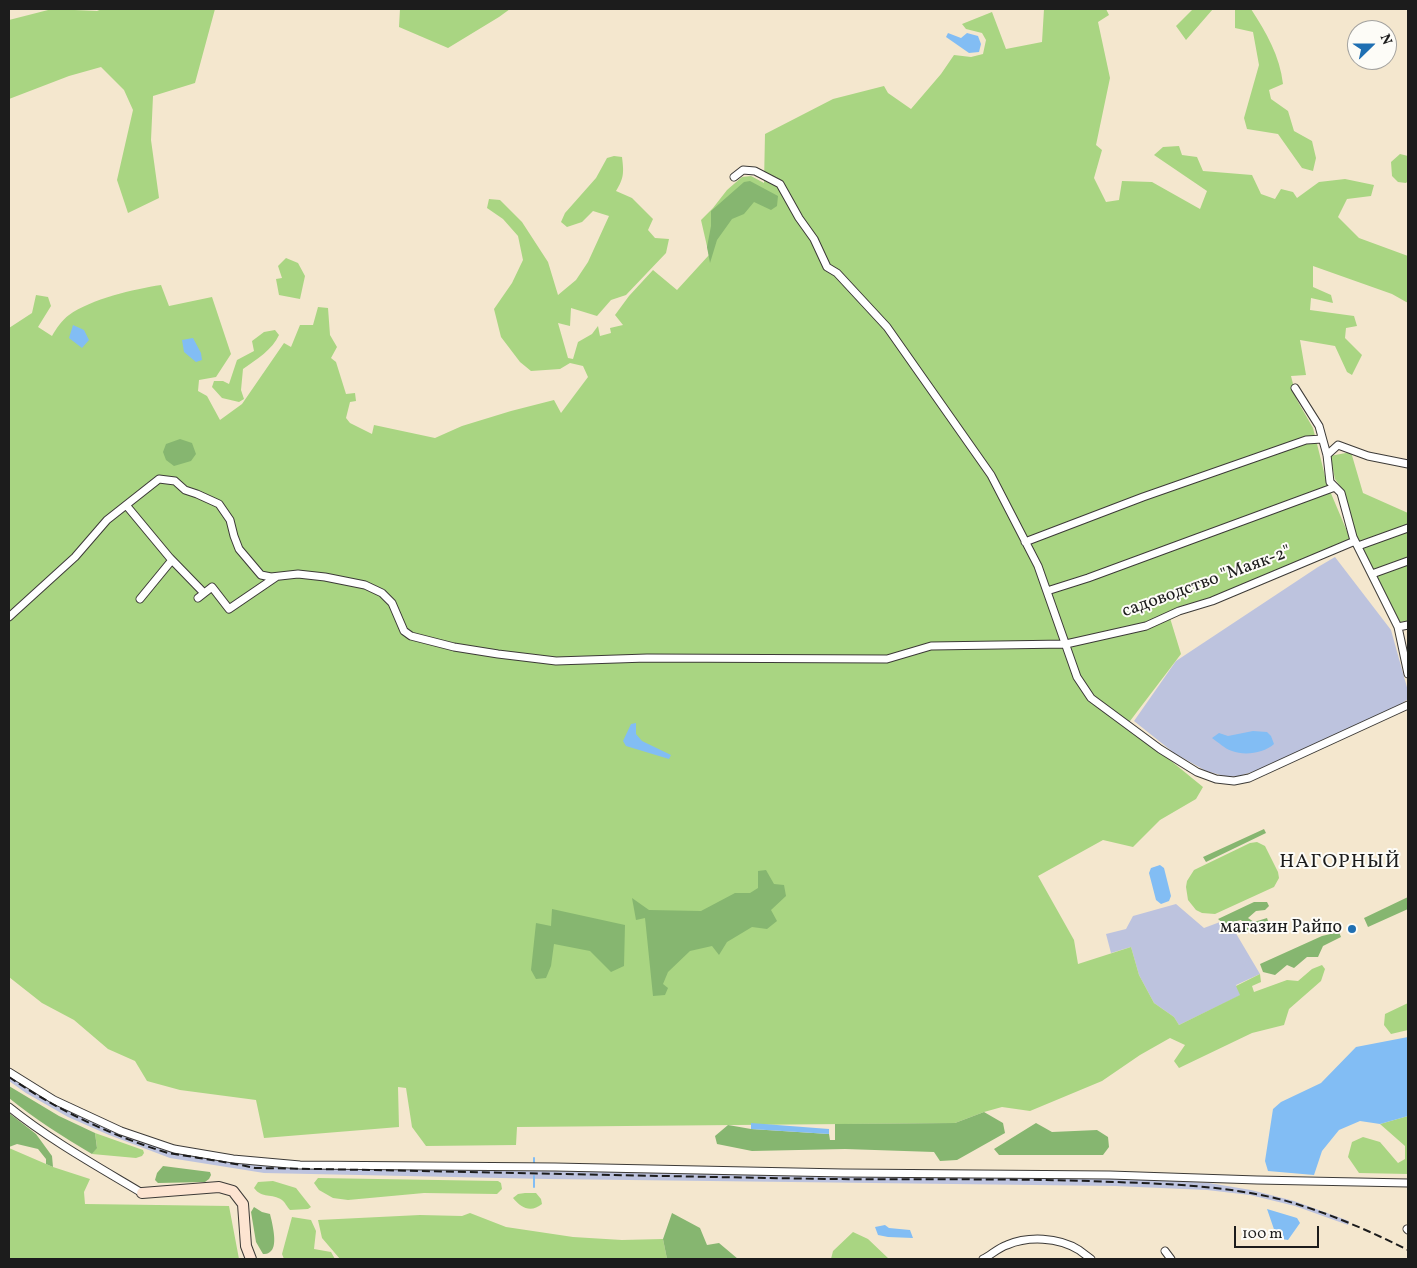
<!DOCTYPE html>
<html>
<head>
<meta charset="utf-8">
<style>
	body { margin:0 }
	#map { position:relative; width:1417px; height:1268px; overflow:hidden; background:#f4e7ce; font-family:Vollkorn,serif }
	canvas { display:block }
	.frame { position:absolute; inset:0; border:10px solid #1c1c1c; pointer-events:none }
	.north { position:absolute; left:1347px; top:20px; width:50px; height:50px; box-sizing:border-box; background:#fdfcf7; border:1px solid #a3a29f; border-radius:50%; rotate:68deg; font-size:14px; font-weight:700; line-height:20px; text-align:center; color:#1c1c1c }
	.north::after { content:''; display:block; margin:auto; width:18px; height:22px; background:#1f6fb2; clip-path:polygon(50% 0,100% 100%,50% 72%,0 100%) }
	.scale { position:absolute; left:1234px; top:1226px; width:85px; height:22px; box-sizing:border-box; border:2px solid #1c1c1c; border-top:0; padding-left:6px; font-size:15px; line-height:18px; white-space:nowrap; color:#1c1c1c; -webkit-text-stroke:4px #fdfcf7; paint-order:stroke }
</style>
</head>
<body>
<div id="map">
<canvas width="1417" height="1268"></canvas>
<div class="frame"></div>
<div class="north">N</div>
<div class="scale">100 m</div>
</div>
<script>
const ctx = document.querySelector('canvas').getContext('2d');
ctx.lineJoin = 'round';
function paint(path, color) { ctx.fillStyle = color; ctx.fill(path, 'evenodd'); }
function strokePath(path, color, width, dash) { ctx.strokeStyle = color; ctx.lineWidth = width; ctx.lineCap = dash ? 'butt' : 'round'; ctx.setLineDash(dash || []); ctx.stroke(path); }
function drawText(font, color, halo, rows, align = 'center') {
  ctx.font = font + ' Vollkorn,serif'; ctx.lineWidth = 4; ctx.setLineDash([]); ctx.textBaseline = 'middle'; ctx.strokeStyle = halo; ctx.fillStyle = color; for (const [text, x, y, turn = 0] of rows) {
    ctx.save(); ctx.translate(x, y); ctx.rotate((+turn || 0) * Math.PI / 180); ctx.textAlign = isNaN(turn) ? turn : align; if (halo) ctx.strokeText(text, 0, 0); ctx.fillText(text, 0, 0); ctx.restore();
  }
}
paint(new Path2D(`
	M1335,557L1391,630L1408,691V699L1401,704L1255,771L1239,776L1228,777L1206,771L1174,753L1134,721L1176,661L1318,567Z
	M1176,904L1204,928L1220,922L1223,928L1231,925L1260,974L1236,985L1241,995L1179,1025L1174,1017L1154,1003L1139,975L1131,947L1111,953L1106,934L1126,929L1133,916Z
	M9,1073L23,1083L171,1150L256,1165L969,1178H1125L1209,1183L1251,1190L1294,1201L1349,1221L1348,1225L1295,1206L1250,1195L1207,1190L1115,1186L548,1179L264,1173L170,1158L109,1135L68,1117L26,1093L9,1081Z`), '#bdc3de');
paint(new Path2D(`
	M52,9L97,11L102,9H215L195,83L153,96L151,140L159,198L128,213L117,180L133,110L124,90L101,67L69,76L9,99V20Z
	M400,9H510L499,17L448,48L399,27Z
	M1044,9H1106L1109,15L1098,22L1110,78L1096,145L1102,150L1094,178L1106,202L1119,200L1122,181L1152,182L1200,209L1207,191L1154,155L1163,147L1179,146L1182,155L1197,157L1203,171L1252,175L1261,194L1275,199L1281,189L1293,192L1297,198L1319,182L1345,179L1374,185L1371,196L1347,199L1338,217L1359,238L1408,256V303L1392,294L1313,266V287L1331,295L1333,303L1311,298L1310,310L1354,316L1357,326L1346,328L1345,338L1362,355L1352,375L1347,372L1335,346L1300,340L1306,375L1291,376L1297,400L1313,428L1327,484L1352,543L1170,618L1181,654L1127,725L1203,787L1196,799L1160,820L1133,847L1103,840L1038,876L1074,940L1078,964L1131,947L1139,975L1154,1003L1174,1017L1179,1025L1240,995L1236,986L1260,974L1261,982L1252,986L1254,992L1287,980L1298,981L1312,969L1322,965L1325,969L1321,981L1289,1009L1284,1025L1252,1033L1179,1068L1174,1061L1185,1045L1170,1038L1140,1055L1102,1081L1030,1111L1002,1107L984,1112L955,1123L517,1127L516,1145L426,1146L412,1127L406,1088L398,1087L399,1127L264,1138L256,1100L180,1090L147,1081L135,1061L108,1049L74,1020L42,1003L9,977V328L32,313L36,295L48,297L51,306L38,327L52,336C56,329 62,320 69,315C91,299 134,289 161,285L169,306L212,297L231,354L216,377L199,380L198,391L207,396L220,420L242,404L284,343L291,347L300,325H313L318,307L328,308L330,335L337,347L331,358L336,362L346,394L355,393L356,401L350,402L346,418L350,423L372,434L374,425L435,438L462,426L511,411L554,400L561,413L588,377L583,366L570,363L560,369L531,371L520,362L501,337L494,309L512,283L523,260L518,236L503,219L487,208L489,199L500,200L522,222L548,262L558,295L576,280L588,262L609,216L593,211L582,222L567,227L561,222L565,213L596,178L607,158L614,156L622,157C624,173 624,178 616,191L632,198L653,219L648,230L655,238L669,239L666,253L626,295L611,300L597,316L571,308L570,326L558,323L568,358L573,359L578,342L592,334L598,326L600,336L611,333L610,328L623,325L615,315L629,296L653,270L677,290L709,255L701,220L713,208L727,190L742,177L751,176L764,183L765,134L833,99L884,86L888,93L911,109L941,74L954,55L971,57L983,54L986,40L982,33L966,29L962,24L992,12L1006,49L1042,42Z
	M1193,9H1213L1186,40L1176,26Z
	M1235,9H1251C1266,32 1280,56 1283,84L1269,90L1271,99L1288,111L1294,131L1312,141L1316,158L1313,171L1302,168L1278,134L1247,129L1244,118L1259,65L1253,32L1235,28Z
	M1400,154L1408,156V181L1406,183L1398,182L1392,176L1391,162Z
	M286,258L298,263L305,276L300,299L279,295L276,279L282,278L278,266Z
	M275,330L279,335C273,349 256,360 243,369L241,390L244,399L239,402L222,398L212,387L214,381H223L229,384L237,360L254,351L252,341L264,332Z
	M1351,452L1363,493L1408,513V621L1400,622L1355,534L1345,493L1335,479L1330,456Z
	M1257,842L1265,846L1278,872L1279,878L1274,887L1215,914L1202,913L1196,910L1188,900L1186,887L1187,881L1194,870L1250,843Z
	M1408,1003V1030L1391,1034L1384,1025L1385,1014Z
	M1408,1116V1174L1359,1173L1348,1157L1352,1142L1363,1137L1380,1142L1398,1163L1405,1159V1146L1380,1124Z
	M95,1133L143,1150L144,1153L142,1156L136,1158L92,1154L97,1147Z
	M9,1148L53,1167L90,1179L84,1192L85,1204L229,1206L239,1259H9Z
	M318,1178L498,1181L501,1183L502,1189L497,1194L424,1193L348,1200L333,1198L319,1190L314,1183Z
	M273,1181L296,1188L311,1207L308,1209L290,1210C287,1207 285,1202 282,1200C272,1193 262,1199 254,1188L258,1182Z
	M525,1193H536L541,1199L542,1204C531,1213 521,1208 513,1198L518,1194Z
	M470,1213L506,1227L573,1237L622,1240L663,1239L667,1259H340L322,1238L318,1220L420,1215L462,1216Z
	M292,1217L311,1220L316,1231L314,1249L331,1252L335,1259H284L282,1254Z
	M853,1232L868,1239L889,1259H831L833,1251Z`), '#a9d582');
paint(new Path2D(`
	M750,181L778,196L777,206L771,210L754,202L744,214L732,219L717,240L710,263L707,247L711,226V211L744,182Z
	M180,439L192,443L196,454L191,461L174,466L166,460L163,452L166,444Z
	M1264,829L1266,833L1206,862L1203,857Z
	M766,870L774,884L784,885L786,896L771,910L777,921L767,929L752,927L727,942L719,955L712,946L690,951L668,972L663,984L668,988L665,995L653,996L645,918L636,920L632,898L649,910L701,911L735,893H750L758,888V871Z
	M1408,897V909L1368,927L1364,918Z
	M1254,902H1267L1269,906L1265,910L1256,911L1248,918L1254,922L1267,918L1268,921L1241,934V930L1244,924L1241,920L1224,924L1218,919Z
	M552,909L625,925L624,966L611,972L590,951L554,944L551,966L546,978L536,979L531,970L536,923L551,926Z
	M1339,932L1341,937L1323,946L1318,957H1307L1294,968L1287,965L1275,975L1263,972L1260,964L1322,936Z
	M9,1086L59,1116L95,1133L97,1148L92,1154C63,1137 35,1119 9,1098Z
	M984,1112L1003,1123L1005,1133L957,1160L940,1161L934,1152L845,1149L752,1151L717,1144L715,1136L728,1125L751,1129L829,1134L830,1140H835V1124L955,1123Z
	M9,1113L36,1134L52,1156L53,1167L46,1164V1159L38,1149L17,1144L9,1147Z
	M1036,1123L1052,1132L1097,1130L1108,1137L1109,1147L1103,1155H999L994,1149Z
	M163,1166L210,1172L211,1175L209,1179L205,1182L158,1183L155,1180L157,1173Z
	M254,1207L262,1212L270,1214C272,1222 278,1245 271,1251C268,1254 266,1254 263,1254L256,1242L251,1212Z
	M672,1213L700,1228L707,1245L719,1243L738,1259H667L663,1239Z`), '#86b670');
paint(new Path2D(`
	M948,33L961,38L967,33L978,36L981,44L979,52L969,53L946,37Z
	M73,325L84,330L89,340L82,348L69,338Z
	M193,338L201,353L202,360L196,362L184,352L182,340Z
	M636,723V734L642,741L671,755L669,759L626,746L623,741L631,724Z
	M1253,731L1267,732L1271,736L1274,744C1264,753 1245,756 1232,751C1225,749 1218,742 1212,738L1219,733L1228,736Z
	M1160,865L1164,868L1171,896L1169,901L1161,904L1156,900L1149,873L1151,868Z
	M1408,1037V1116L1380,1124L1360,1121L1339,1130L1322,1151L1314,1175L1268,1171L1265,1161L1273,1109L1281,1102L1321,1083L1356,1047Z
	M751,1123L829,1129V1134L751,1129Z
	M1267,1209L1297,1218L1300,1223L1288,1240L1277,1238Z
	M885,1225L889,1228L910,1230L913,1238L888,1237L878,1235L875,1227Z`), '#82bdf4');
strokePath(new Path2D(`
	M534,1163V1158
	M534,1187V1176`), '#82bdf4', 2);
const street = new Path2D(`
	M734,177L743,170L755,171L780,184L799,218L814,239L827,267L837,273L887,327L991,475L1038,566L1077,677L1091,698L1160,749L1197,772L1216,779L1234,781L1249,778L1408,705
	M1295,388L1319,426L1327,455L1330,482L1341,493L1353,537L1398,627L1408,674
	M1327,455L1338,445L1368,456L1408,464
	M126,505L170,558L204,593
	M1025,542L1143,497L1306,440L1322,439
	M1358,546L1408,528
	M1372,574L1408,561
	M1047,591L1088,578L1335,487
	M198,598L212,587L229,609L276,577
	M140,599L172,560
	M9,617L75,557L107,520L159,479L175,481L185,490L197,494L219,504L230,520L234,536L239,549L261,575L271,577L298,574L325,577L365,585L382,593L392,603L404,631L411,636L454,647L498,654L556,661L647,658L887,659L931,646L1066,644L1146,626L1179,611L1212,601L1355,541
	M1398,627L1408,625
	M9,1072L54,1100L121,1131L174,1149L233,1159L300,1165L555,1167L843,1173L1110,1175L1257,1180L1408,1183
	M9,1107C50,1140 97,1166 142,1193
	M1407,1229L1408,1230
	M1165,1251L1171,1259
	M983,1259C991,1255 998,1248 1007,1245C1028,1236 1058,1237 1079,1250C1083,1253 1087,1256 1091,1259`);
const secondary = new Path2D(`
	M142,1193L219,1187L233,1191L243,1204L246,1246L251,1259`);
strokePath(street, '#3c3a37', 9);
strokePath(secondary, '#3c3a37', 12);
strokePath(street, '#fff', 7);
strokePath(secondary, '#fde4d1', 10);
strokePath(new Path2D(`
	M9,1077C57,1110 112,1136 168,1153C178,1155 189,1156 199,1158C218,1161 237,1164 255,1168C447,1171 638,1176 829,1179C924,1180 1020,1178 1115,1182C1172,1184 1228,1186 1283,1200C1326,1212 1368,1230 1408,1250`), '#1c1c1c', 2, [8, 4]);
for (const [x, y, r, color] of [
	[1352,929,5,"#1f6fb2"]
]) { const dot = new Path2D(); dot.arc(x, y, r, 0, 2 * Math.PI); ctx.fillStyle = color; ctx.fill(dot); strokePath(dot, '#fdfcf7', 2); }
drawText('18px', '#1c1c1c', '#fdfcf7', [
	["садоводство \"Маяк-2\"",1207,583,-20]
]);
drawText('18px', '#1c1c1c', '#fdfcf7', [
	["магазин Райпо",1342,929]
], 'right');
ctx.letterSpacing = '1px';
drawText('20px', '#1c1c1c', '#fdfcf7', [
	["НАГОРНЫЙ",1340,863]
]);
ctx.letterSpacing = '0px';
</script>
</body>
</html>
